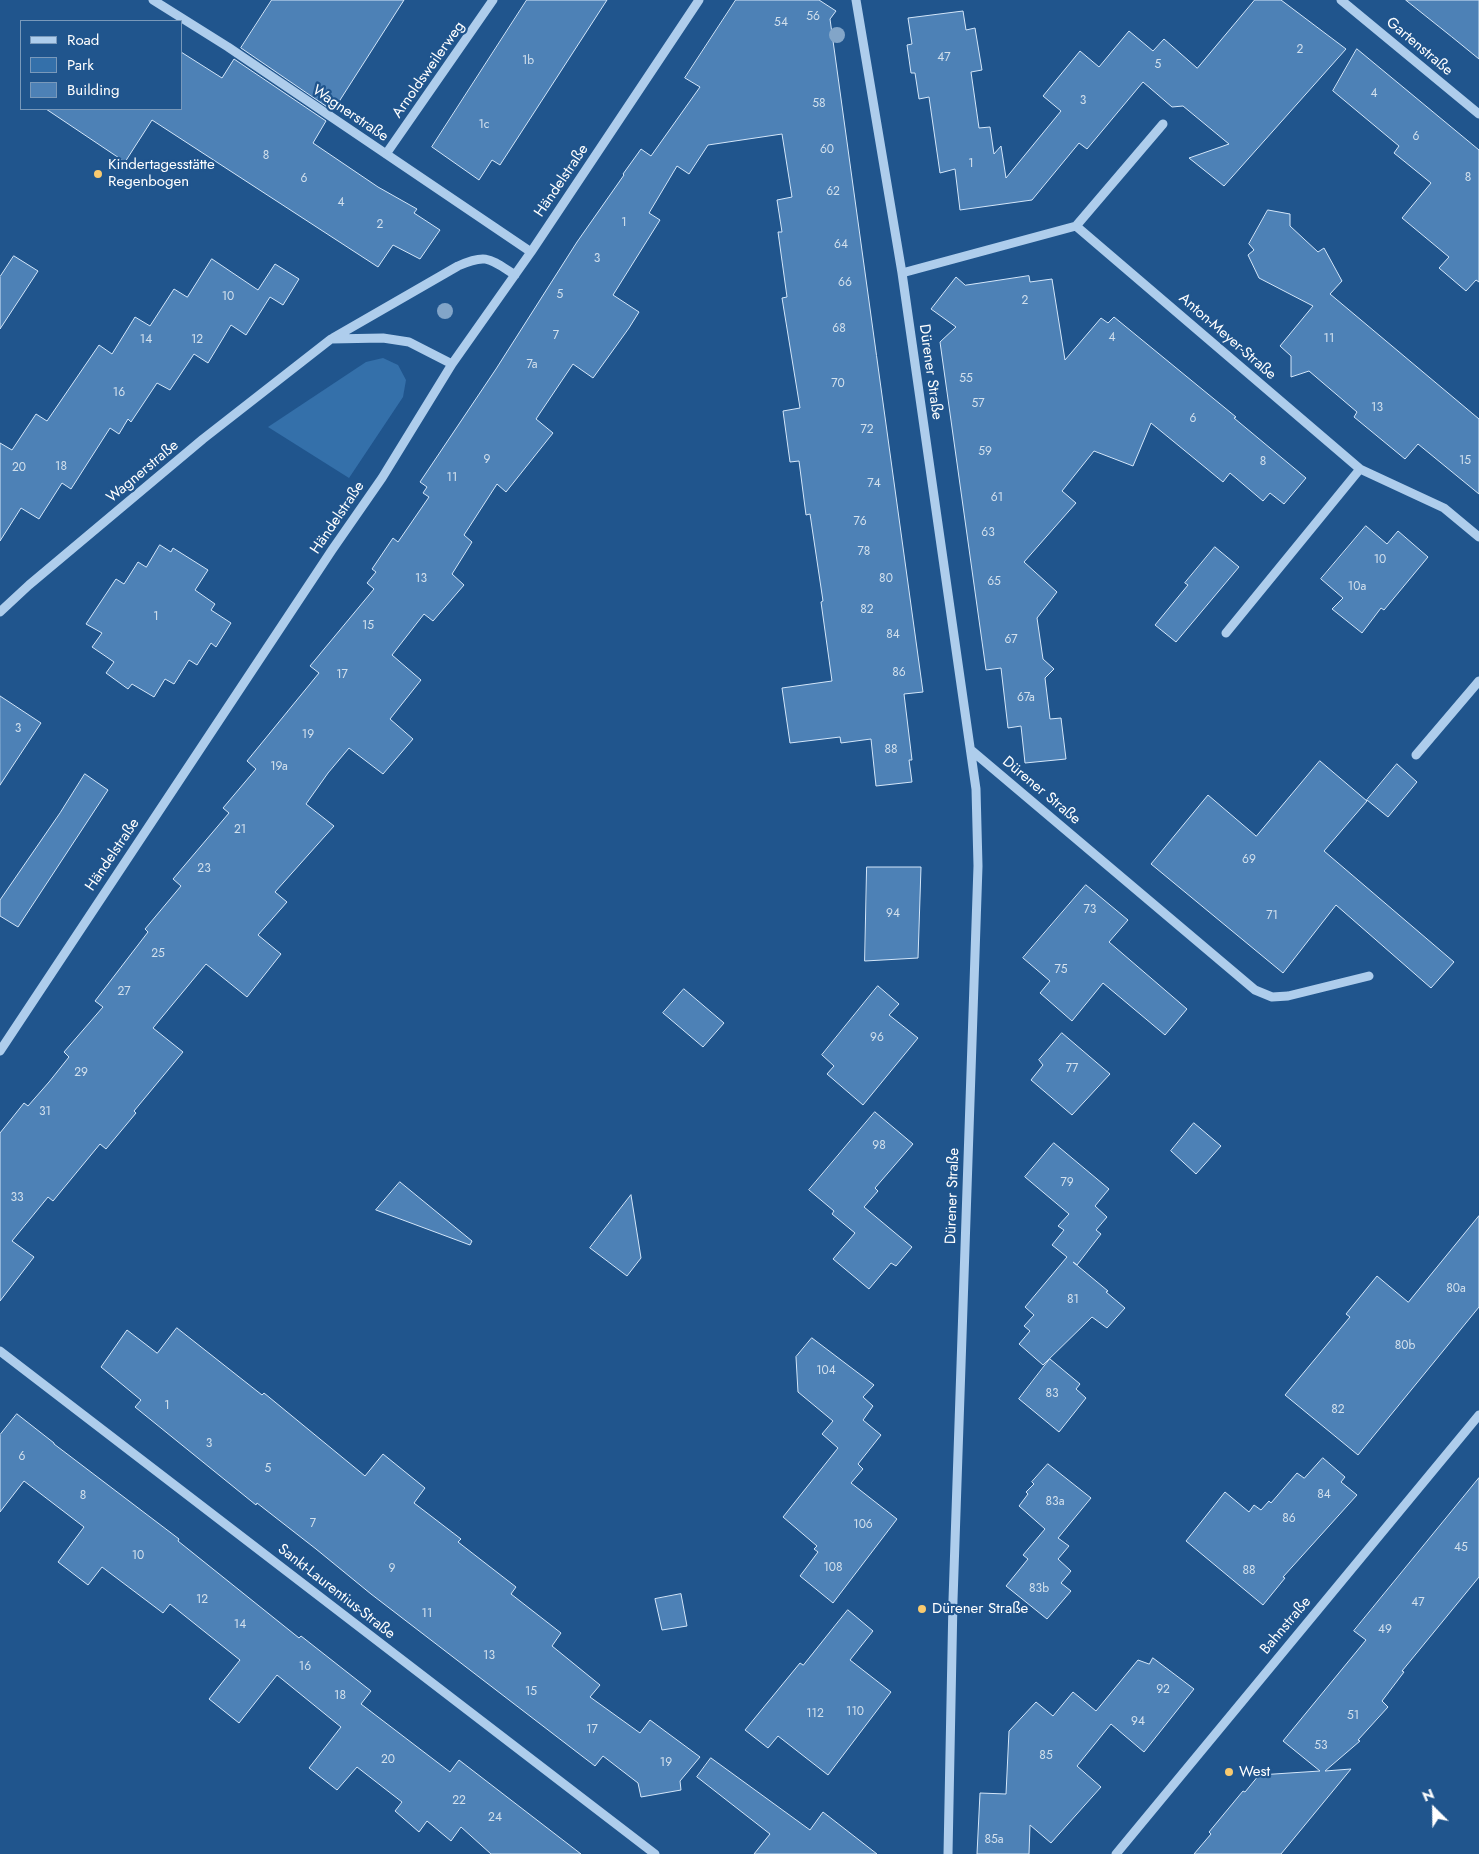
<!DOCTYPE html>
<html>
<head>
<meta charset="utf-8">
<style>
	body { margin:0 }
	#map { position:relative; width:1479px; height:1854px; overflow:hidden; background:#20558d; font-family:Jost,sans-serif }
	canvas { display:block }
	.legend { position:absolute; left:20px; top:20px; width:162px; height:90px; box-sizing:border-box; background:#20558d; border:1px solid #7999bb; margin:0; padding:6px 9px; list-style:none; font-size:15px; color:#fff }
	.legend li { display:flex; align-items:center; gap:10px; height:25px }
	.legend b { width:25px; border:1px solid #7999bb }
	.north { position:absolute; left:1409px; top:1784px; width:50px; height:50px; -webkit-text-stroke:4px #20558d; paint-order:stroke; rotate:337deg; font-size:14px; font-weight:700; line-height:20px; text-align:center; color:#fff }
	.north::after { content:''; display:block; margin:auto; width:18px; height:22px; background:#fff; clip-path:polygon(50% 0,100% 100%,50% 72%,0 100%) }
</style>
</head>
<body>
<div id="map">
<canvas width="1479" height="1854"></canvas>
<ul class="legend">
<li><b style="height:6px;background:#aecdec"></b>Road</li>
<li><b style="height:14px;background:#3470aa"></b>Park</li>
<li><b style="height:14px;background:#4d81b6"></b>Building</li>
</ul>
<div class="north">N</div>
</div>
<script>
const ctx = document.querySelector('canvas').getContext('2d');
ctx.lineJoin = 'round';
function paint(path, color) { ctx.fillStyle = color; ctx.fill(path, 'evenodd'); }
function strokePath(path, color, width, dash) { ctx.strokeStyle = color; ctx.lineWidth = width; ctx.lineCap = dash ? 'butt' : 'round'; ctx.setLineDash(dash || []); ctx.stroke(path); }
function drawText(font, color, halo, rows, align = 'center') {
  ctx.font = font + ' Jost,sans-serif'; ctx.lineWidth = 4.5; ctx.setLineDash([]); ctx.textBaseline = 'middle'; ctx.strokeStyle = halo; ctx.fillStyle = color; for (const [text, x, y, turn = 0] of rows) {
    ctx.save(); ctx.translate(x, y); ctx.rotate((+turn || 0) * Math.PI / 180); ctx.textAlign = isNaN(turn) ? turn : align; if (halo) ctx.strokeText(text, 0, 0); ctx.fillText(text, 0, 0); ctx.restore();
  }
}
paint(new Path2D(`
	M383,358L398,365L406,380L403,397L349,478L268,427L366,362Z`), '#3470aa');
const building = new Path2D(`
	M272,0H404L333,111L241,48Z
	M527,0H607L500,165L492,160L479,180L432,147Z
	M736,0H819L836,11L830,19L923,692L904,694L912,760H909L912,782L876,786L871,739L841,743L840,737L790,743L782,688L832,681L821,602L823,601L810,514L806,515L799,461L790,462L783,411L800,408L782,298L787,297L778,232H782L777,200L792,197L782,134L708,145L689,174L677,166L649,213L660,220L613,295L639,312L629,328L593,378L573,364L536,419L553,433L506,492L497,484L464,535L472,542L452,574L464,585L433,621L424,614L392,655L421,680L390,719L413,739L383,774L349,748L328,773L306,804L334,826L275,892L287,902L258,935L281,954L247,997L206,964L153,1028L183,1052L134,1111L136,1113L106,1149L100,1144L53,1201L48,1197L12,1241L34,1257L0,1301V1133L24,1103L28,1106L49,1082L69,1057L64,1052L103,1007L95,1001L148,932L145,929L181,886L173,879L229,813L223,808L256,769L247,761L319,673L310,666L374,589L367,583L376,572L372,569L393,538L398,542L429,497L423,493L427,487L420,482L496,369L577,242L624,175L623,174L641,149L651,156L700,87L685,78Z
	M1255,0H1281L1346,49L1224,186L1189,158L1229,144L1183,106L1172,107L1143,82L1087,149L1079,143L1032,200L960,210L955,169L940,173L929,97L919,99L915,73H911L907,45L912,44L908,18L963,11L966,30L975,28L982,70L971,72L979,128L990,127L994,154L1001,146L1006,178L1061,111L1043,96L1080,51L1099,67L1129,31L1153,51L1164,39L1197,68Z
	M1406,0H1479V59L1452,37Z
	M1357,49L1479,150V282L1476,280L1466,291L1439,268L1449,257L1402,218L1431,183L1394,153L1399,146L1333,91Z
	M181,52L222,78L234,59L326,121L313,143L378,187L417,209L414,213L440,230L420,259L393,245L378,267L152,120L125,162L46,109H181Z
	M1268,210L1290,214V226L1318,252L1324,248L1342,281L1330,294L1479,419V494L1418,444L1405,459L1354,417L1357,412L1309,371L1291,377V356L1280,346L1313,306L1259,278L1248,255L1254,250L1249,244Z
	M14,256L38,271L0,329V277Z
	M212,259L258,290L275,264L299,279L283,305L270,297L246,335L231,325L208,363L194,354L170,390L157,383L131,422L128,419L119,434L110,428L71,489L62,483L39,519L21,508L0,541V443L12,450L36,414L47,421L99,345L112,354L135,317L150,326L174,289L187,297Z
	M1029,276L1030,282L1052,279L1065,360L1101,318L1108,323L1114,317L1236,417L1234,418L1306,478L1284,504L1270,493L1263,501L1230,473L1223,482L1151,423L1133,466L1094,451L1062,491L1076,503L1024,562L1057,592L1037,618L1043,659L1054,669L1045,678L1050,719L1061,718L1066,759L1025,763L1021,726L1008,728L1001,668L986,670L940,342L956,327L931,309L956,277L965,285Z
	M1366,526L1387,544L1398,531L1428,557L1384,610L1381,608L1362,633L1332,609L1343,598L1321,579Z
	M160,545L171,552L173,548L208,570L195,590L215,604L211,610L231,623L216,647L211,643L197,665L189,660L174,684L165,679L154,697L132,684L128,689L106,673L114,662L92,647L102,633L86,624L116,579L124,584L138,562L146,567Z
	M1215,547L1239,567L1176,642L1155,625L1188,585L1185,583Z
	M0,696L41,723L0,785Z
	M1320,761L1367,801L1324,851L1454,962L1431,988L1336,905L1283,973L1151,864L1208,795L1256,836Z
	M1397,764L1417,782L1388,817L1367,800Z
	M85,774L108,790L18,927L0,916V900L60,813Z
	M867,867H921L918,958L865,961Z
	M1086,885L1128,920L1109,942L1187,1009L1165,1035L1103,983L1072,1021L1040,993L1050,981L1023,958Z
	M878,986L899,1004L889,1015L918,1038L863,1105L827,1074L834,1066L822,1055Z
	M684,989L724,1023L703,1047L663,1013Z
	M1062,1033L1110,1074L1072,1115L1031,1080L1043,1065L1039,1060Z
	M875,1112L913,1144L875,1188L878,1191L864,1207L912,1247L896,1266L891,1263L869,1289L833,1259L855,1233L832,1214L834,1211L809,1190Z
	M1194,1123L1221,1146L1196,1174L1171,1151Z
	M1054,1143L1109,1189L1095,1206L1107,1217L1096,1230L1101,1234L1077,1265L1073,1262L1108,1291L1106,1292L1125,1308L1107,1328L1092,1317L1043,1365L1019,1344L1030,1331L1024,1326L1034,1315L1025,1307L1067,1257L1052,1245L1064,1230L1058,1226L1069,1214L1025,1177Z
	M400,1182L472,1241L470,1245L376,1210Z
	M631,1195L641,1258L627,1276L590,1248Z
	M1479,1216V1307L1358,1455L1285,1395L1350,1317L1346,1314L1377,1276L1408,1302Z
	M177,1328L262,1395L264,1393L365,1476L383,1454L425,1488L414,1503L461,1539L458,1542L516,1587L511,1594L561,1633L552,1646L600,1685L590,1697L640,1733L650,1720L700,1757L680,1781L681,1790L641,1797L638,1783L603,1756L595,1766L371,1594L316,1549L257,1503L256,1505L135,1407L141,1400L101,1367L127,1330L157,1353Z
	M812,1338L874,1385L863,1397L873,1406L863,1420L881,1435L858,1464L863,1469L851,1483L897,1519L833,1603L800,1576L818,1552L814,1549L817,1546L783,1517L838,1448L822,1434L833,1421L798,1392L796,1357Z
	M1050,1359L1080,1384L1076,1389L1086,1398L1059,1432L1019,1399Z
	M17,1414L54,1443V1444L179,1539L178,1541L299,1638L301,1636L371,1691L361,1704L450,1772L459,1760L581,1854H491L461,1827L451,1841L427,1821L419,1832L395,1811L402,1802L357,1767L337,1790L309,1768L341,1727L277,1675L239,1723L209,1699L240,1660L170,1604L163,1613L102,1567L88,1585L58,1562L84,1527L24,1481L0,1512V1435Z
	M1323,1458L1345,1477L1341,1482L1357,1495L1283,1577L1285,1578L1263,1605L1186,1541L1225,1492L1249,1512L1254,1505L1261,1510L1269,1501L1271,1503L1297,1473L1304,1478Z
	M1048,1464L1091,1498L1058,1538L1069,1546L1058,1559L1071,1571L1061,1583L1071,1591L1047,1619L1006,1586L1028,1559L1023,1555L1045,1529L1019,1506L1028,1494L1026,1492L1034,1484L1032,1482Z
	M1479,1478V1577L1402,1671L1404,1672L1382,1701L1388,1707L1358,1740L1360,1741L1325,1771L1351,1769L1281,1854H1194L1211,1834L1209,1832L1243,1791L1245,1792L1259,1775L1320,1771L1283,1741L1366,1640L1354,1631Z
	M681,1594L687,1626L662,1630L655,1599Z
	M848,1610L873,1631L850,1660L891,1692L828,1775L778,1736L768,1748L745,1730L800,1663L803,1665Z
	M1153,1658L1194,1689L1144,1752L1111,1724L1077,1766L1101,1787L1051,1843L1030,1825L1029,1854H977L980,1793L1006,1794L1009,1731L1036,1702L1053,1716L1073,1692L1096,1711L1138,1660L1149,1664Z
	M711,1758L810,1830L823,1812L877,1854H754L770,1834L697,1777Z`);
paint(building, '#4d81b6');
strokePath(building, '#d3e6f9', 1);
strokePath(new Path2D(`
	M153,0L228,47L531,252
	M856,0L902,273L976,789L978,866L953,1600L948,1854
	M1341,0L1479,114
	M386,154L493,0
	M1076,226L1163,124
	M902,273L1076,226L1360,469L1444,508L1479,537
	M333,338L458,266C487,253 490,259 515,275
	M0,612L29,585L203,439L331,339L383,338L409,342L452,364
	M1226,633L1360,469
	M971,750L1255,990L1272,997L1288,996L1369,976
	M1416,755L1479,681
	M0,1051L332,550L382,478L452,364L531,252L699,0
	M0,1351L655,1854
	M1116,1854L1479,1415`), '#aecdec', 9);
ctx.fillStyle = '#82a5c8';
for (const [x, y] of [
	[837,35],
	[445,311]
]) { ctx.beginPath(); ctx.arc(x, y, 8, 0, 2 * Math.PI); ctx.fill(); }
for (const [x, y, r, color] of [
	[98,174,5,"#f9ca6f"],
	[922,1609,5,"#f9ca6f"],
	[1229,1772,5,"#f9ca6f"]
]) { const dot = new Path2D(); dot.arc(x, y, r, 0, 2 * Math.PI); ctx.fillStyle = color; ctx.fill(dot); strokePath(dot, '#20558d', 2); }
drawText('12px', '#d2e0ed', null, [
	["56",813,17],
	["54",781,23],
	["2",1300,50],
	["47",944,58],
	["1b",528,61],
	["5",1158,65],
	["4",1374,94],
	["3",1083,101],
	["58",819,104],
	["1c",484,125],
	["6",1416,137],
	["60",827,150],
	["8",266,156],
	["1",971,164],
	["8",1468,178],
	["6",304,179],
	["62",833,192],
	["4",341,203],
	["1",624,223],
	["2",380,225],
	["64",841,245],
	["3",597,259],
	["66",845,283],
	["5",560,295],
	["10",228,297],
	["2",1025,301],
	["68",839,329],
	["7",556,336],
	["4",1112,338],
	["11",1329,339],
	["14",146,340],
	["12",197,340],
	["7a",532,365],
	["55",966,379],
	["70",838,384],
	["16",119,393],
	["57",978,404],
	["13",1377,408],
	["6",1193,419],
	["72",867,430],
	["59",985,452],
	["9",487,460],
	["15",1465,461],
	["8",1263,462],
	["18",61,467],
	["20",19,468],
	["11",452,478],
	["74",874,484],
	["61",997,498],
	["76",860,522],
	["63",988,533],
	["78",864,552],
	["10",1380,560],
	["13",421,579],
	["80",886,579],
	["65",994,582],
	["10a",1357,587],
	["82",867,610],
	["1",156,617],
	["15",368,626],
	["84",893,635],
	["67",1011,640],
	["86",899,673],
	["17",342,675],
	["67a",1026,698],
	["3",18,729],
	["19",308,735],
	["88",891,750],
	["19a",279,767],
	["21",240,830],
	["69",1249,860],
	["23",204,869],
	["73",1090,910],
	["94",893,914],
	["71",1272,916],
	["25",158,954],
	["75",1061,970],
	["27",124,992],
	["96",877,1038],
	["77",1072,1069],
	["29",81,1073],
	["31",45,1112],
	["98",879,1146],
	["79",1067,1183],
	["33",17,1198],
	["80a",1456,1289],
	["81",1073,1300],
	["80b",1405,1346],
	["104",826,1371],
	["83",1052,1394],
	["1",167,1406],
	["82",1338,1410],
	["3",209,1444],
	["6",22,1457],
	["5",268,1469],
	["84",1324,1495],
	["8",83,1496],
	["83a",1055,1502],
	["86",1289,1519],
	["7",313,1524],
	["106",863,1525],
	["45",1461,1548],
	["10",138,1556],
	["108",833,1568],
	["9",392,1569],
	["88",1249,1571],
	["83b",1039,1589],
	["12",202,1600],
	["47",1418,1603],
	["11",427,1614],
	["14",240,1625],
	["49",1385,1630],
	["13",489,1656],
	["16",305,1667],
	["92",1163,1690],
	["15",531,1692],
	["18",340,1696],
	["110",855,1712],
	["112",815,1714],
	["51",1353,1716],
	["94",1138,1722],
	["17",592,1730],
	["53",1321,1746],
	["85",1046,1756],
	["20",388,1760],
	["19",666,1763],
	["22",459,1801],
	["24",495,1818],
	["85a",994,1840]
]);
drawText('15px', '#fff', '#20558d', [
	["Gartenstraße",1419,47,40],
	["Arnoldsweilerweg",429,70,-55],
	["Wagnerstraße",350,114,34],
	["Händelstraße",562,181,-56],
	["Anton-Meyer-Straße",1227,337,41],
	["Dürener Straße",930,372,82],
	["Wagnerstraße",143,472,-40],
	["Händelstraße",338,518,-56],
	["Dürener Straße",1041,791,40],
	["Händelstraße",113,855,-56],
	["Dürener Straße",953,1196,-88],
	["Sankt-Laurentius-Straße",336,1592,38],
	["Bahnstraße",1286,1626,-50]
]);
drawText('15px', '#fff', '#20558d', [
	["Kindertagesstätte",108,165],
	["Regenbogen",108,182],
	["Dürener Straße",932,1609],
	["West",1239,1772]
], 'left');
</script>
</body>
</html>
